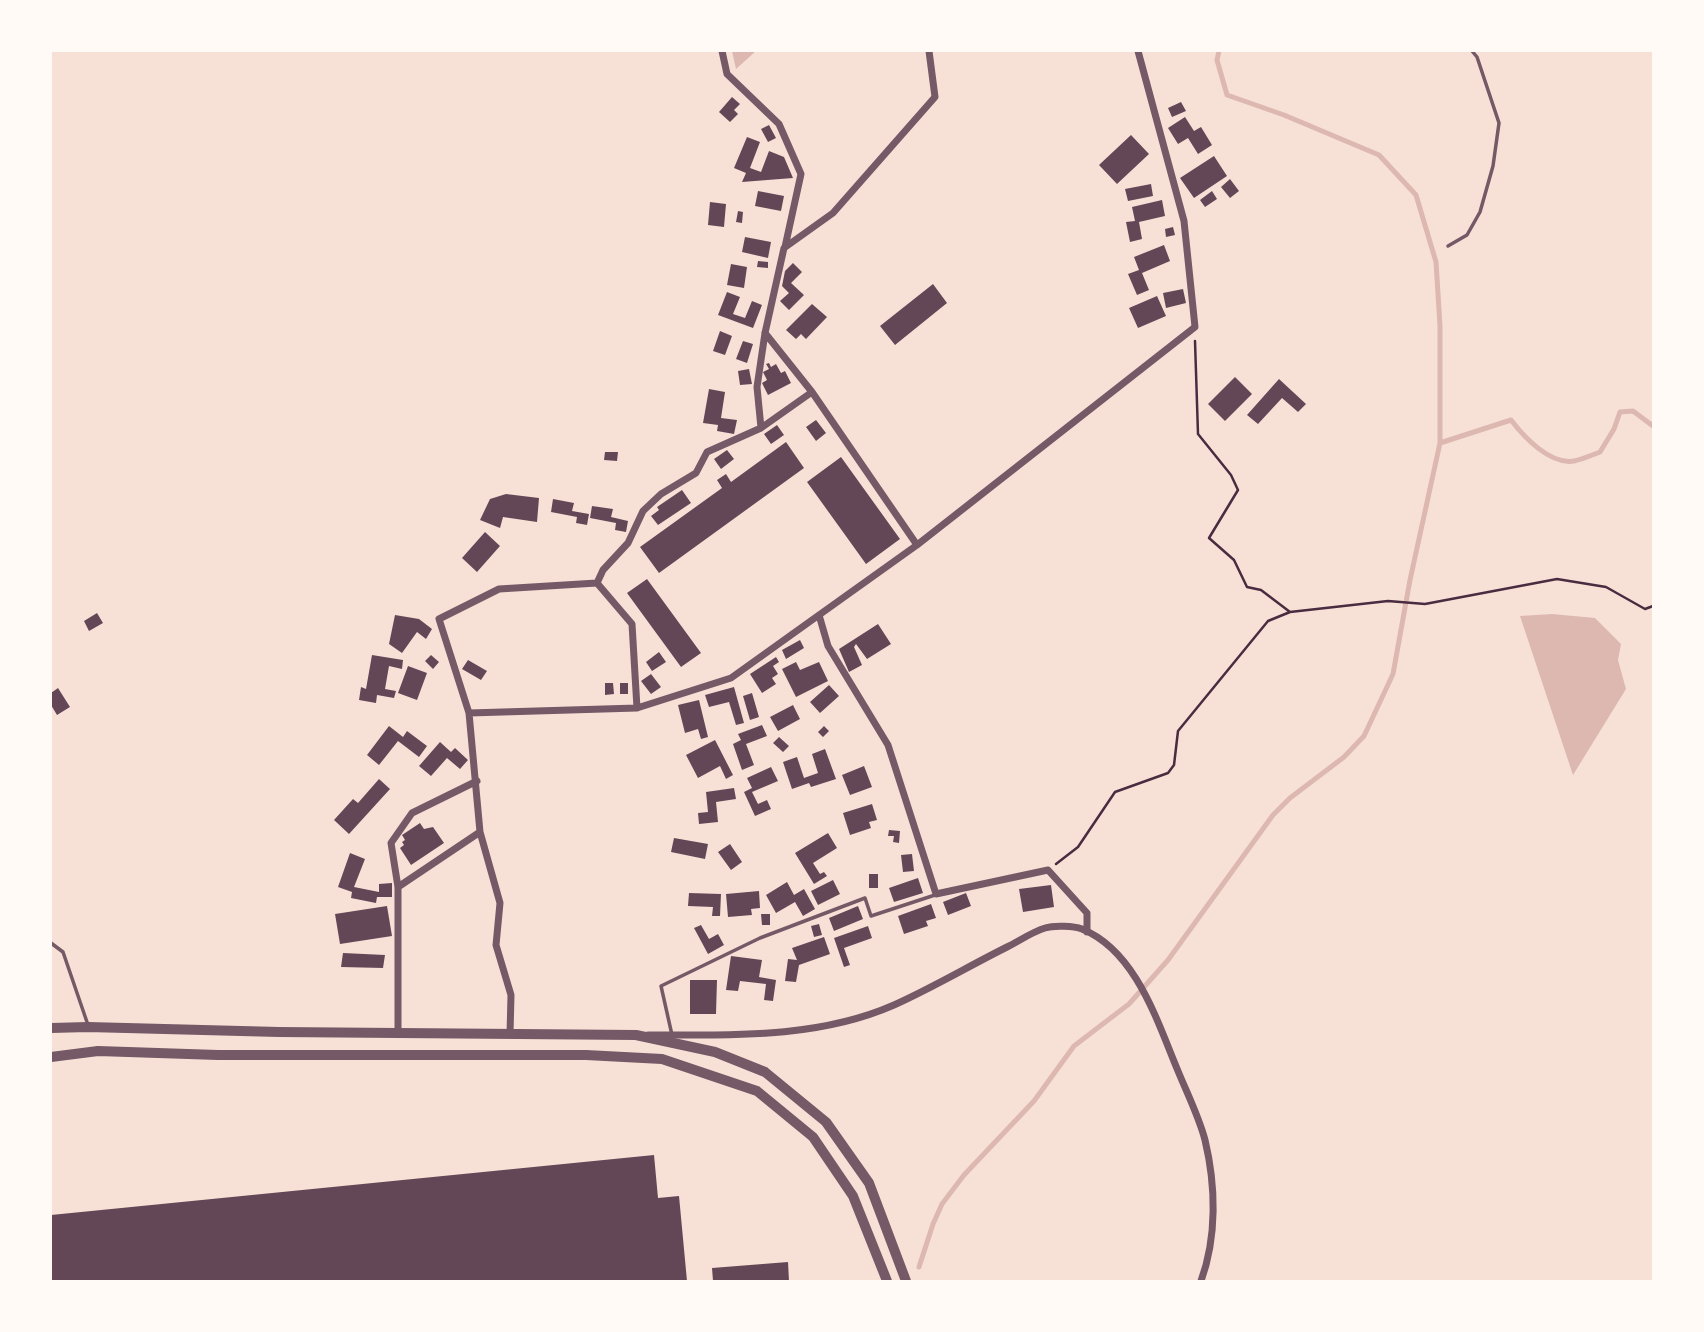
<!DOCTYPE html>
<html>
<head>
<meta charset="utf-8">
<style>
	body { margin:0 }
	#map { position:relative; width:1704px; height:1332px; overflow:hidden; background:#f7e1d7; font-family:"Alegreya Sans",sans-serif }
	canvas { display:block }
	.frame { position:absolute; inset:0; border:52px solid #fffaf5; pointer-events:none }
</style>
</head>
<body>
<div id="map">
<canvas width="1704" height="1332"></canvas>
<div class="frame"></div>
</div>
<script>
const ctx = document.querySelector('canvas').getContext('2d');
ctx.lineJoin = 'round';
function paint(path, color) { ctx.fillStyle = color; ctx.fill(path, 'evenodd'); }
function strokePath(path, color, width, dash) { ctx.strokeStyle = color; ctx.lineWidth = width; ctx.lineCap = dash ? 'butt' : 'round'; ctx.setLineDash(dash || []); ctx.stroke(path); }
paint(new Path2D(`
	M732,51H756L736,69Z
	M1552,614L1595,618L1621,644L1618,660L1626,689L1573,775L1520,616Z`), '#dcb8b0');
strokePath(new Path2D(`
	M1440,443L1511,420C1524,437 1550,465 1574,461C1583,459 1592,455 1600,452L1614,429L1620,412L1633,411L1653,426
	M919,1267L933,1224L942,1204L964,1175L1034,1101L1074,1046L1129,1004L1168,960L1273,815L1290,798L1344,757L1364,736L1393,674L1410,580L1440,443V326L1436,262L1416,195L1379,155L1284,115L1227,95L1217,60L1219,51`), '#dcb8b0', 5);
paint(new Path2D(`
	M732,97L740,104L734,110L738,114L730,122L719,112Z
	M1181,102L1186,111L1172,117L1168,108Z
	M1185,117L1194,131L1201,127L1212,145L1198,154L1188,138L1178,144L1168,128Z
	M769,125L776,138L768,142L761,129Z
	M1131,135L1149,154L1117,184L1099,165Z
	M747,137L760,142L750,168L761,172L769,151L784,157L793,178L742,182L746,173L734,168Z
	M1214,156L1227,176L1194,198L1180,178Z
	M1230,179L1239,191L1230,198L1221,187Z
	M1151,184L1153,196L1128,201L1125,189Z
	M758,191L784,196L781,211L755,206Z
	M1212,191L1217,199L1205,207L1200,200Z
	M1162,200L1165,216L1139,222L1142,239L1130,242L1126,222L1135,221L1132,207Z
	M710,202L726,204L724,227L708,225Z
	M738,211L743,212L742,223L736,222Z
	M1173,227L1175,235L1166,237L1165,229Z
	M745,237L771,242L768,258L742,252Z
	M1164,245L1170,261L1142,273L1149,290L1137,295L1128,274L1139,270L1134,257Z
	M758,261L768,262V268L757,267Z
	M793,263L802,272L791,283L804,295L789,310L780,301L789,293L782,286L785,271Z
	M731,264L747,267L744,288L727,285Z
	M933,284L947,303L895,345L880,326Z
	M1183,289L1186,303L1166,308L1163,293Z
	M727,292L740,297L733,314L745,318L752,301L762,305L753,328L718,315Z
	M1157,296L1166,316L1138,328L1129,308Z
	M812,304L827,317L806,339L801,334L796,339L786,330Z
	M720,331L732,336L725,355L713,351Z
	M743,341L753,344L747,363L736,359Z
	M769,363L771,367L776,364L781,373L785,371L791,383L768,395L762,383L767,380L763,372L769,369L766,364Z
	M749,369L752,384L740,385L738,371Z
	M1235,377L1252,394L1225,421L1208,404Z
	M1279,379L1306,404L1298,412L1282,398L1258,424L1247,415Z
	M709,389L725,392L721,418L737,420L734,434L717,431L718,425L703,423Z
	M816,420L826,433L816,441L806,427Z
	M777,425L784,435L771,444L764,434Z
	M786,442L804,468L659,573L640,547L722,488L717,480L726,474L731,482Z
	M727,450L734,459L721,469L714,459Z
	M605,452H618L617,461L604,460Z
	M841,457L900,539L866,564L807,482Z
	M682,490L691,503L658,525L651,516L659,510L657,507Z
	M506,494L539,498L537,522L503,517L500,528L480,520L490,499Z
	M553,499L574,503L572,511L589,514L587,525L576,523L577,517L551,512Z
	M592,506L613,509L611,517L628,521L626,532L615,530L616,523L590,518Z
	M485,532L500,546L477,572L462,558Z
	M647,579L701,653L681,667L627,593Z
	M97,613L103,623L89,631L84,621Z
	M395,615L419,619L432,629L426,639L417,632L402,653L389,644Z
	M878,624L891,644L867,659L856,644L854,647L862,665L849,672L839,649Z
	M800,640L804,648L786,659L782,650Z
	M659,652L666,662L652,671L646,662Z
	M372,655L403,660L402,669L389,666L385,689L396,691L394,698L377,695L376,703L359,700L361,687L366,689Z
	M431,655L439,662L433,669L425,661Z
	M776,657L779,662L773,666L778,674L772,678L776,684L762,693L750,674Z
	M468,660L487,671L481,680L462,669Z
	M796,662L800,670L819,662L828,681L796,697L782,669Z
	M408,666L427,673L417,700L398,693Z
	M651,674L661,687L651,694L641,681Z
	M605,683H613L614,694L605,695Z
	M620,683H628V694H620Z
	M829,685L839,696L820,713L810,702Z
	M734,687L744,723L736,725L729,702L709,707L705,695Z
	M58,688L70,707L57,715L51,705V693Z
	M752,693L759,717L750,720L743,696Z
	M699,700L708,737L701,739L698,729L685,733L678,705Z
	M793,705L800,719L778,731L770,717Z
	M762,725L767,736L746,744L754,765L742,770L733,744L741,740L738,734Z
	M389,726L403,737L407,731L427,746L419,757L398,741L379,765L367,755Z
	M824,726L829,731L823,737L818,732Z
	M779,737L789,746L783,752L773,743Z
	M715,740L733,775L726,779L720,766L698,778L686,755Z
	M440,742L451,752L455,748L468,760L460,769L447,758L431,776L419,766Z
	M825,749L836,779L811,787L809,783L792,789L783,762L797,757L804,778L818,773L812,754Z
	M864,766L872,787L850,795L842,775Z
	M771,767L778,781L752,792L758,804L767,800L771,809L755,816L744,792L752,788L747,778Z
	M379,779L390,789L349,834L334,820L353,799L358,803Z
	M734,788L736,799L716,802L718,822L699,824L698,813L708,812L706,792Z
	M872,804L877,820L869,822L871,828L850,835L843,813Z
	M420,823L424,829L433,827L444,843L411,865L400,848L404,845L402,842L405,840L402,835Z
	M889,830L900,831L899,843L893,842L894,836H888Z
	M828,833L837,848L813,863L820,874L824,872L827,876L814,884L795,853Z
	M674,838L708,844L705,859L671,852Z
	M730,844L742,862L731,870L718,852Z
	M350,853L365,859L354,887L379,892V884L392,883V897H377L376,903L351,898L352,892L338,887Z
	M912,854L914,871L903,872L901,855Z
	M869,874H878V888H869Z
	M918,878L923,893L894,902L889,888Z
	M833,880L840,894L818,905L811,891Z
	M787,882L794,895L804,889L815,909L803,916L795,902L776,913L766,895Z
	M1051,885L1054,907L1023,912L1019,889Z
	M759,891L760,908L751,909L752,915L728,917L726,894Z
	M689,893L721,894L720,916H712L713,907L688,906Z
	M966,893L971,906L948,915L943,902Z
	M931,904L936,918L926,921L928,926L904,934L898,916Z
	M387,906L392,936L340,944L335,914Z
	M858,906L863,919L834,931L829,918Z
	M761,914H770V925H762Z
	M819,924L822,935L814,937L811,926Z
	M701,925L709,939L718,934L724,945L708,954L694,928Z
	M868,926L872,938L844,948L850,965L844,967L834,938Z
	M824,937L830,954L799,965L796,982L785,981L788,959L797,960L792,948Z
	M343,953L385,955L383,968L341,967Z
	M731,956L762,960L759,977L776,980L773,1001L764,1000L766,984L740,981L738,991L726,990Z
	M690,980H717L716,1014H690Z
	M654,1155L658,1198L679,1196L687,1281H51V1215Z
	M788,1262L789,1281H713L712,1268Z`), '#644757');
strokePath(new Path2D(`
	M1195,341L1198,434L1231,475L1238,490L1209,538L1234,560L1247,587L1261,590L1290,612
	M1056,864L1078,847L1115,792L1168,773L1174,765L1178,731L1268,621L1290,612L1388,601L1425,604L1557,579L1606,587L1645,609L1653,606`), '#4a2c40', 2.5);
strokePath(new Path2D(`
	M1448,246L1467,235L1480,212L1493,166L1499,123L1477,57L1472,51
	M51,943L63,952L88,1025
	M672,1035L661,986L760,938L865,898L871,916L935,895`), '#755966', 3.5);
strokePath(new Path2D(`
	M722,51L727,74L779,124L801,174L785,247
	M765,333L812,392L917,545
	M761,428L812,392
	M597,583L632,624L637,708
	M469,713L637,708L731,678L819,615
	M398,887L480,832
	M1087,932V913L1048,870L936,894L888,745L828,646L819,615L917,545L1195,327L1184,221L1138,51
	M398,1033V887L391,843L412,813L477,781
	M510,1034L511,995L496,945L500,903L480,832L469,713L439,619L499,589L597,583L603,570L628,543L643,511L661,494L696,473L707,452L761,428L757,387L765,333L784,248L833,213L935,97L929,51
	M648,1035C729,1035 817,1039 894,1005C932,988 969,966 1007,947C1019,941 1032,932 1045,928C1054,925 1074,926 1082,929C1136,951 1157,1021 1178,1071C1187,1093 1199,1117 1205,1140C1216,1186 1217,1237 1201,1281`), '#755966', 7);
strokePath(new Path2D(`
	M51,1028L88,1027L279,1032L636,1035L715,1052L765,1072L826,1122L869,1183L906,1281
	M51,1057L98,1051L218,1055H586L662,1059L757,1091L813,1137L853,1196L887,1281`), '#755966', 10);
</script>
</body>
</html>
